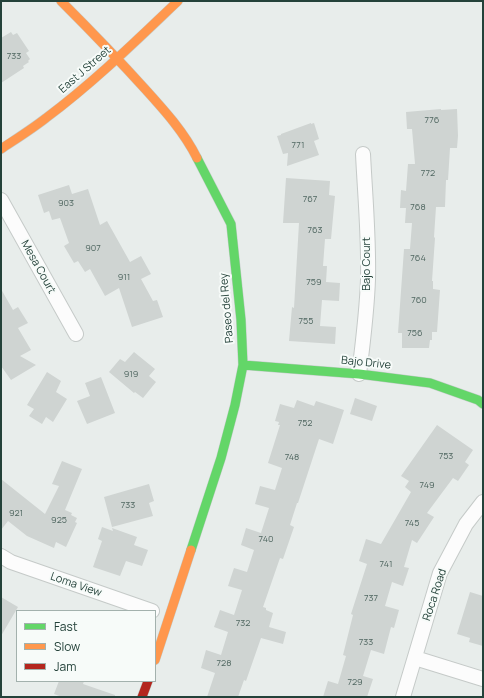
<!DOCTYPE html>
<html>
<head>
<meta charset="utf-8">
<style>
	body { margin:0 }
	#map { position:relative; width:484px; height:698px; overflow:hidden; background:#e8edeb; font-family:Manrope,sans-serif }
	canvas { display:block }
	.frame { position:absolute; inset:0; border:2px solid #24423a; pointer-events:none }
	.legend { position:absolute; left:16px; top:610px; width:140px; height:72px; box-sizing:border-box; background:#f7fbf9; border:1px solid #a3b1ad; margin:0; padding:5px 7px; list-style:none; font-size:12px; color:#24423a }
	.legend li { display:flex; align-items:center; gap:8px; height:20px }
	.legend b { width:20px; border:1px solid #a3b1ad }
</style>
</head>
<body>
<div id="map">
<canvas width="484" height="698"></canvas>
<div class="frame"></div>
<ul class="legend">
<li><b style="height:5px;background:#63d668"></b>Fast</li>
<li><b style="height:5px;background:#ff974d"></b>Slow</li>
<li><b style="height:5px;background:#b3261e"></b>Jam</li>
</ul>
</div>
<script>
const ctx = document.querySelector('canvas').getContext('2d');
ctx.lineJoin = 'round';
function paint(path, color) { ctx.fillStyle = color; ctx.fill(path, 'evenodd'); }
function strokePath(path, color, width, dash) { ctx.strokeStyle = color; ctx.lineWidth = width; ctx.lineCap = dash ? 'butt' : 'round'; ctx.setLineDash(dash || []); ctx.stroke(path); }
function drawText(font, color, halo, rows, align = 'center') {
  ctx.font = font + ' Manrope,sans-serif'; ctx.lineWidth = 4; ctx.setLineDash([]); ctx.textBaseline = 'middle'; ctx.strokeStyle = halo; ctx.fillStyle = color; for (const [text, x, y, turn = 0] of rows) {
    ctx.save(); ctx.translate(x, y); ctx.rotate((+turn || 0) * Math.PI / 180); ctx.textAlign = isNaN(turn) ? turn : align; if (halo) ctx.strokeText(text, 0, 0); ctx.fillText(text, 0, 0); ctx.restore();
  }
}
paint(new Path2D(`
	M11,32L13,35L17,33L29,51L26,53L30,59L28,61L29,62L23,66L24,68L1,83V38Z
	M441,109V110L457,109L458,136L457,148H450L448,180H446L445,207H436L434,237L435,238L432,281H433V289L440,290L437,332H432V340H430L429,348H402V333H398L404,249H410L412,223H405L406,208H400L401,190L406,191L408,164H415L412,129H407L406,112Z
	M311,123V124L314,123L319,139L314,141L319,155L287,166L288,153L283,154L277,136L281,135V134Z
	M286,178L330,181L329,195L335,196L331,239H325L323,266H327L326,282L340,283L339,301L322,300L320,326L336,327L335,344L289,341L292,307L294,308L299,223H283Z
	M69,185L72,194L88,189L100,225L107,221L130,262L141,256L151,274L141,279L153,301L157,300L163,317L132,327L119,288L105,296L90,269L85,272L78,261L74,263L64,246L69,243L60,218L52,220L49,211L44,213L38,195Z
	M1,289L13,310L18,307L28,323L18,328L31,350L20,356L36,365L11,380L1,366Z
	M134,352L155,369L149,376L156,382L143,398L135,392L134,393L109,372L120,359L125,362Z
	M47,372L61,381L56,392L67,399L53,422L46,417L42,424L29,416L34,409L27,405Z
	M101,377L115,413L87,424L77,401L90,396L85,383Z
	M355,398L377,406L372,421L350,414Z
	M297,400L314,406L316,401L344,410L333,444L319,439L298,503H297L290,525L294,527L283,559L280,558L263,607L266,608V610L273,613L269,627L286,632L283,644L261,638L246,681L244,680L238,697H207L215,673L201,668L206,650L221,655L228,632L214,627L220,610L234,615L242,590L228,586L234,568L247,572L254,550L241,545L246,528L261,533L269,508L255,504L260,486L275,490L282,468L268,463L280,425H278L279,422L275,421L280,404L294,408Z
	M437,425L473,450L465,462L469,465L458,481L453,478L427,513L434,517L417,543L412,540L404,567L409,568L403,586L392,582L385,606L399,610L394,628L391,627L384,654L371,650L363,676L373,679L367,697H323L328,681L338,684L346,656L343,655L353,615L351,614L367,564L359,561L366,539L381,544L411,492L405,487L409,481L401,476Z
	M62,461L82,469L65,510L72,513L71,515L77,518L75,522L77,523L66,547L56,542L54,548L27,536L8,521L1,530V479L45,514L59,486L52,484Z
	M149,484L154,501L149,503L153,516L112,527L104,497Z
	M102,527L113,531L112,528L137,537L134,545L148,550L142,566L126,561L120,576L93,567L102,541L98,539Z
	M470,592L483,596V646L469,642L470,638L457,634Z
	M1,597L18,607L1,636Z
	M59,681H84L83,684L115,695V697H62L54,694Z`), '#cfd4d2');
const street = new Path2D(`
	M1,200L76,334
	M359,374C363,342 367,311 368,279C369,237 365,195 363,154
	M1,556L11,562L152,611
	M415,658L483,679
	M403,697L440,573L466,524L483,502`);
const fast = new Path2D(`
	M243,365L359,374L430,383L478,400L483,404
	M191,550L221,458L235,405L243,365L241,320L231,224L197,158`);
const slow = new Path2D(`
	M61,1C90,30 118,59 146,90C165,111 184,132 197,158
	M1,149C16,139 32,129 46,118C93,83 136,41 178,1
	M155,660L191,550`);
const jam = new Path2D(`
	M142,697L148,681`);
strokePath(street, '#c5cac8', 16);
strokePath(fast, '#c3cbc8', 10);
strokePath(slow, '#c3cbc8', 10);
strokePath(jam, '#c3cbc8', 10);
strokePath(street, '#fcfcfc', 14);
strokePath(fast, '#63d668', 9);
strokePath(slow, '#ff974d', 9);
strokePath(jam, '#b3261e', 9);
drawText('9px', '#506761', null, [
	["733",14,56],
	["776",432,120],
	["771",298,145],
	["772",428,173],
	["767",310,199],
	["903",66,203],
	["768",418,207],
	["763",315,230],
	["907",93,248],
	["764",418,258],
	["911",124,277],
	["759",314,282],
	["760",419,300],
	["755",306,321],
	["756",415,333],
	["919",131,374],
	["752",305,423],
	["753",446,456],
	["748",292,457],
	["749",427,485],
	["733",128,505],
	["921",16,513],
	["925",59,520],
	["745",412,523],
	["740",266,539],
	["741",386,564],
	["737",371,598],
	["732",243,623],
	["733",366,642],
	["728",224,663],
	["729",355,682]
]);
drawText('11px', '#24423a', '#f7fbf9', [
	["East J Street",85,70,-41],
	["Bajo Court",367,264,-90],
	["Mesa Court",38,267,61],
	["Paseo del Rey",227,308,-95],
	["Bajo Drive",366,363,6],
	["Loma View",76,585,19],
	["Roca Road",435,595,-72]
]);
</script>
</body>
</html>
